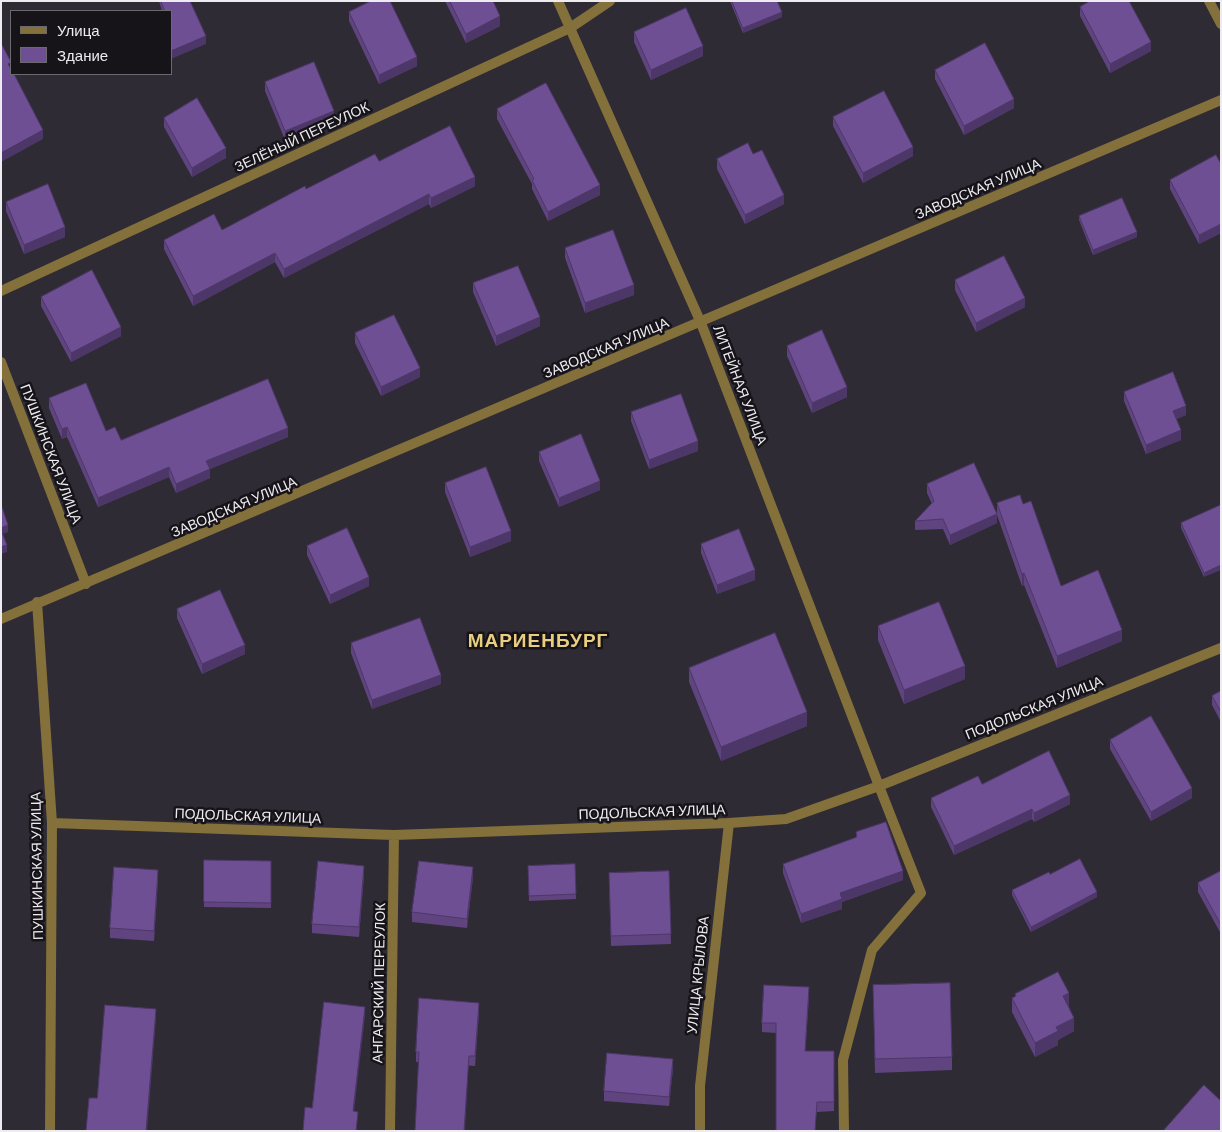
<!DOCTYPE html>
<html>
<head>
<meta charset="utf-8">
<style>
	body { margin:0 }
	#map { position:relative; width:1222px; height:1132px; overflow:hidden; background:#2e2b34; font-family:Barlow,sans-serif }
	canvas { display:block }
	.frame { position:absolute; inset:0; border:2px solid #eeebf1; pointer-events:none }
	.legend { position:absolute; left:10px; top:10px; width:162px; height:65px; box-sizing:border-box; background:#161418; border:1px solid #6c6a6f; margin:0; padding:6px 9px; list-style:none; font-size:15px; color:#eeebf1 }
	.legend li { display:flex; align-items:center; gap:10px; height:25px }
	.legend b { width:25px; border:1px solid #6c6a6f }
</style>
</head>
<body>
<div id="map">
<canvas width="1222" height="1132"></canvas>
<div class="frame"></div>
<ul class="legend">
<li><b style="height:6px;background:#83703a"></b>Улица</li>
<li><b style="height:14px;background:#6e4f94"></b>Здание</li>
</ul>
</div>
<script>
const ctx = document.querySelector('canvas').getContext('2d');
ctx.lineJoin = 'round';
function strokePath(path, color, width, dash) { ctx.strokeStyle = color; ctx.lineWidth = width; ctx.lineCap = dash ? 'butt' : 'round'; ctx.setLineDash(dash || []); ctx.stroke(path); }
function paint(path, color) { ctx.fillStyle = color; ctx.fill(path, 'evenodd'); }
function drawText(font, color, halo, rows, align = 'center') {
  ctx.font = font + ' Barlow,sans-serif'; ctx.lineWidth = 5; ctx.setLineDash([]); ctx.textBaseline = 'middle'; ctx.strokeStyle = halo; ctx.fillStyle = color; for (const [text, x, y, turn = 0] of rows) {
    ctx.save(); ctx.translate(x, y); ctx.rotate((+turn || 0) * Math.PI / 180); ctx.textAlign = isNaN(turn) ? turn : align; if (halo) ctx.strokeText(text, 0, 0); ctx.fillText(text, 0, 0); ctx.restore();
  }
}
strokePath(new Path2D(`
	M700,1131V1086L729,823
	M844,1131L843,1060L872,950L921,893L879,786`), '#83703a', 10);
strokePath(new Path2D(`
	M558,1L701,323L879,786
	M1,291L570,28L610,1
	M1,362L86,584
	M37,602L52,823L50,1131
	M1,619L1221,100
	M52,823L394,835L729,823L786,819L879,786L1221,648
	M390,1131L394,835`), '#83703a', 10);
strokePath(new Path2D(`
	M1209,1L1221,24`), '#83703a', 10);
paint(new Path2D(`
	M159,1H190L206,44L171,11H162Z
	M445,1H493L500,26L466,43Z
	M730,1H777L782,17L743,33Z
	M1080,7L1151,51L1110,73L1080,16Z
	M349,12L417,66L379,84L349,21Z
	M634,32L703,56L651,80L634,42Z
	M935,70L1014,108L964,135L935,79Z
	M265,82L334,120L285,140L265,91Z
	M497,109L600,195L548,221L532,189V184L497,119Z
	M833,117L913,156L863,183L833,126Z
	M164,118L226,158L192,177L164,127Z
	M753,154L784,204L745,224L717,169V159Z
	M379,161L475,186L431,208L429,204L284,278L275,262L193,306L164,249V240L222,230L306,189Z
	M1221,164V233L1199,244L1170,189V180Z
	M6,202L65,237L24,254L6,211Z
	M1079,216L1137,237L1093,255L1079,220Z
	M565,248L634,295L585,313L565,258Z
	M955,280L1025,307L976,332L955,290Z
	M473,283L540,326L496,346L473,292Z
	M41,297L121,336L71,362L41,306Z
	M355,333L420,377L381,396L355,343Z
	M787,346L847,397L812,413L787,356Z
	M1124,392L1186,415L1176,419L1181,440L1146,454L1124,401Z
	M49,398L106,431L121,440L288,437L210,469V478L176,493L169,477L98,507L67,437L62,439L49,408Z
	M631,412L698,451L649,469L631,421Z
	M539,452L600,490L559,507L539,461Z
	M445,483L511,541L470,557L445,492Z
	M927,484L997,523L950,545L943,529L915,530V521L932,504L927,493Z
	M997,503L1023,504L1061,586L1122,641L1057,668L1024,585L1022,586L997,515Z
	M1221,505L1204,577L1181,528V523Z
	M701,544L755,580L717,594L701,553Z
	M307,546L369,586L330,604L307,555Z
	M177,609L245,654L202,674L177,618Z
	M878,626L965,679L904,704L878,640Z
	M351,643L441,684L372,709L351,653Z
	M689,668L807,726L721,761L689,682Z
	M1221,691V722L1212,705V696Z
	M1110,740L1192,798L1151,821L1110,749Z
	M982,784L1070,804L1034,822L1032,819L954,855L931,807V798Z
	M856,832L903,880L842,902V909L801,923L783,873V864L856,838Z
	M204,860L271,861V908L204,907Z
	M575,864L576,899L529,901L528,866Z
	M669,871L671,944L611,946L609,883Z
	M1221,871V934L1198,892V883Z
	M1050,874L1097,897L1031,932L1012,895V890Z
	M364,875L359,937L312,933V924Z
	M473,877L467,928L412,922V912Z
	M158,879L154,941L110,938V928Z
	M873,985L952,1057V1070L875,1073Z
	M1015,994L1069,1006L1074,1031L1058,1040V1045L1035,1057L1012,1012V998L1015,997Z
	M809,996L805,1051H834V1111L817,1112L776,1033L762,1032V1023Z
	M479,1012L475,1066L416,1062V1052Z
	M673,1068L669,1106L604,1101V1091Z`), '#5f447f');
paint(new Path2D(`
	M782,12V17L743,33V28Z
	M500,16V26L466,43V34Z
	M206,36V44L171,59V51Z
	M1151,42V51L1110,73V64Z
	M703,46V56L651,80V70Z
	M417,57V66L379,84V75Z
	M1014,99V108L964,135V126Z
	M334,111V120L285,140V131Z
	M43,130V139L1,162V153Z
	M913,147V156L863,183V173Z
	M226,148V158L192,177V168Z
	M475,177V186L431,208V198Z
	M600,185V195L548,221V212Z
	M429,194V204L284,278V269Z
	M784,195V204L745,224V215Z
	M1221,224V233L1199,244V235Z
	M65,227V237L24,254V245Z
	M1137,232V237L1093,255V250Z
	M275,253V262L193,306V296Z
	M634,285V295L585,313V303Z
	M1025,298V307L976,332V323Z
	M540,317V326L496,346V336Z
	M121,327V336L71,362V353Z
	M420,368V377L381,396V387Z
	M847,387V397L812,413V403Z
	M1186,406V415L1173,421V411Z
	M67,427V437L62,439V429Z
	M288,428V437L210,469V478L176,493V484L206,461Z
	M1181,430V440L1146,454V445Z
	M698,441V451L649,469V460Z
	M169,467V477L98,507V498Z
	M600,481V490L559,507V498Z
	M997,514V523L950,545V535Z
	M8,525V532L1,535V528Z
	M511,531V541L470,557V547Z
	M7,545V552L1,554V547Z
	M1221,565V570L1204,577V573Z
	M755,570V580L717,594V585Z
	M1024,573V585L1022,586V574Z
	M369,577V586L330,604V595Z
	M1122,630V641L1057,668V656Z
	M245,645V654L202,674V664Z
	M965,666V679L904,704V690Z
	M441,675V684L372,709V700Z
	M807,712V726L721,761V747Z
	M1192,788V798L1151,821V812Z
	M1070,795V804L1034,822V813Z
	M1032,809V819L954,855V846Z
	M364,866V875L359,937V927Z
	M473,867V877L467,928V919Z
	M158,870V879L154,941V931Z
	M903,871V880L842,902V909L801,923V914L840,893Z
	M1097,892V897L1031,932V927Z
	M809,987V996L805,1061V1051Z
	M1069,993V1007L1063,996Z
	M479,1003V1012L475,1066V1056Z
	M365,1007V1016L353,1120V1111Z
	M156,1009V1019L147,1131H146Z
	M1074,1018V1031L1058,1040V1045L1035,1057V1043L1056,1027Z
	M469,1056L465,1131H464Z
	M673,1059V1068L669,1106V1097Z`), '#4d3768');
const building = new Path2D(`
	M161,1H190L206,36L171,51V11H165Z
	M371,1H390L417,57L379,75L349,12Z
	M450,1H493L500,16L466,34Z
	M732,1H777L782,12L743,28Z
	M1090,1H1129L1151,42L1110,64L1080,7Z
	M686,8L703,46L651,70L634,32Z
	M1,43L11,62L8,64L11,69V74H14L43,130L1,153Z
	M985,43L1014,99L964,126L935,70Z
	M314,62L334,111L285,131L265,82Z
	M546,83L600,185L548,212L532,180L534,179L497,109Z
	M884,91L913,147L863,173L833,117Z
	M197,98L226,148L192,168L164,118Z
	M450,126L475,177L431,198L429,194L284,269L275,253L193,296L164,240L214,214L222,230L305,186L306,189L375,154L379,161Z
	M748,143L753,154L762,150L784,195L745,215L717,159Z
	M1216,155L1221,164V224L1199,235L1170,180Z
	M48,184L65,227L24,245L6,202Z
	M1122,198L1137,232L1093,250L1079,216Z
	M613,230L634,285L585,303L565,248Z
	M1004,256L1025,298L976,323L955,280Z
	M518,266L540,317L496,336L473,283Z
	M92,270L121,327L71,353L41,297Z
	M394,315L420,368L381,387L355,333Z
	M822,330L847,387L812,403L787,346Z
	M1173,372L1186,406L1173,411L1181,430L1146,445L1124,392Z
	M268,379L288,428L206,461L210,469L176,484L169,467L98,498L67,427L62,429L49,398L86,383L106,431L115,427L121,440Z
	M681,394L698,441L649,460L631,412Z
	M581,434L600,481L559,498L539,452Z
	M974,463L997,514L950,535L943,519L915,521L934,501L927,484Z
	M486,467L511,531L470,547L445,483Z
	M1020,495L1023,504L1031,501L1061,586L1098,570L1122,630L1057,656L1024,573L1022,574L997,503Z
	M1,504L8,525L1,528Z
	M1221,505V565L1204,573L1181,523Z
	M347,528L369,577L330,595L307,546Z
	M739,529L755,570L717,585L701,544Z
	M1,530L7,545L1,547Z
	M220,590L245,645L202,664L177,609Z
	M939,602L965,666L904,690L878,626Z
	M420,618L441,675L372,700L351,643Z
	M775,633L807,712L721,747L689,668Z
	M1221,691V712L1212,696Z
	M1151,716L1192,788L1151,812L1110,740Z
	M1049,751L1070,795L1034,813L1032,809L954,846L931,798L978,776L982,784Z
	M886,822L903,871L840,893L842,899L801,914L783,864L857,837L856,832Z
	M1080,859L1097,892L1031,927L1012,890L1049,872L1050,874Z
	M204,860L271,861V903L204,902Z
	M318,861L364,866L359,927L312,924Z
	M419,861L473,867L467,919L412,912Z
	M575,864L576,894L529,896L528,866Z
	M114,867L158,870L154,931L110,928Z
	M669,871L671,934L611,936L609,873Z
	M1221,871V925L1198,883Z
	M1058,972L1069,993L1063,996L1074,1018L1056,1027L1058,1031L1035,1043L1012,998L1016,996L1015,994Z
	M950,983L952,1057L875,1059L873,985Z
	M764,985L809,987L805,1051H834V1102H817L815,1131H776V1023H762Z
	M419,998L479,1003L475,1056H469L464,1131H415L419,1052H416Z
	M324,1002L365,1007L353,1111L358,1112L356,1131H303L305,1107L312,1108Z
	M105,1005L156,1009L146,1131H86L89,1098H97Z
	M607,1053L673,1059L669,1097L604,1091Z
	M1204,1085L1221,1101V1131H1164V1130Z`);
paint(building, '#6e4f94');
strokePath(building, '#4d3768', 1);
drawText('14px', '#eeebf1', '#161418', [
	["ЗЕЛЁНЫЙ ПЕРЕУЛОК",302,137,-25],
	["ЗАВОДСКАЯ УЛИЦА",978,189,-23],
	["ЗАВОДСКАЯ УЛИЦА",606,348,-23],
	["ЛИТЕЙНАЯ УЛИЦА",740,385,69],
	["ПУШКИНСКАЯ УЛИЦА",51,454,69],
	["ЗАВОДСКАЯ УЛИЦА",234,507,-23],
	["ПОДОЛЬСКАЯ УЛИЦА",1034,708,-22],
	["ПОДОЛЬСКАЯ УЛИЦА",652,812,-2],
	["ПОДОЛЬСКАЯ УЛИЦА",248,816,2],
	["ПУШКИНСКАЯ УЛИЦА",37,866,-91],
	["УЛИЦА КРЫЛОВА",698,975,-84],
	["АНГАРСКИЙ ПЕРЕУЛОК",379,983,-89]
]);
ctx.letterSpacing = '1px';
drawText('bold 19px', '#e9ce82', '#161418', [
	["МАРИЕНБУРГ",538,641]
]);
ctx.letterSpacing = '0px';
</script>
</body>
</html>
